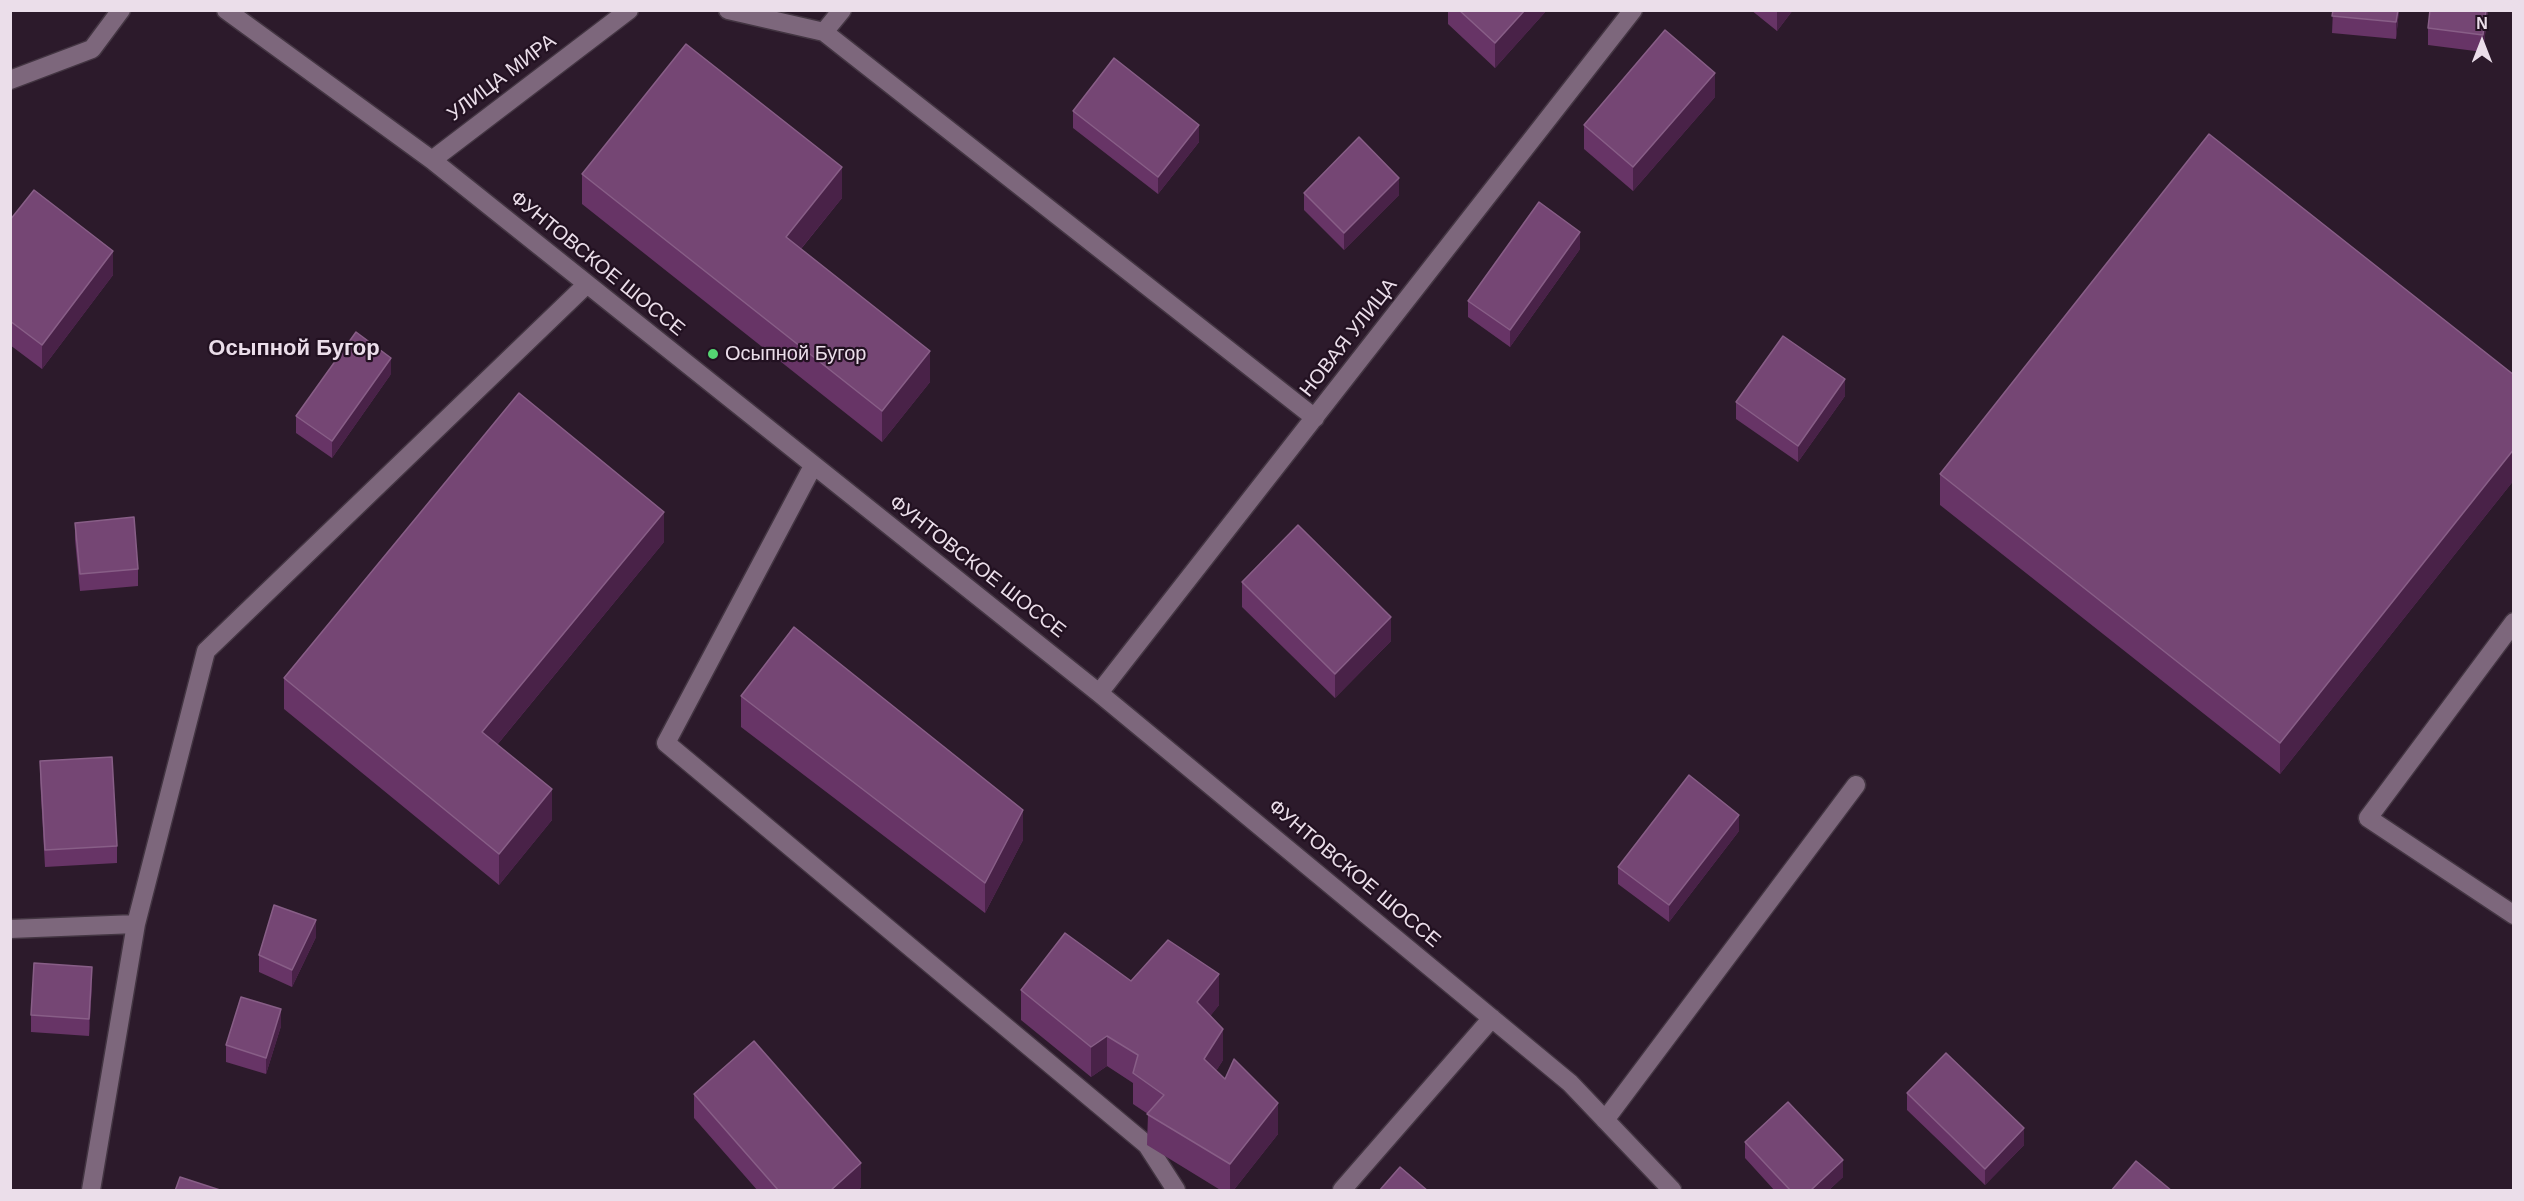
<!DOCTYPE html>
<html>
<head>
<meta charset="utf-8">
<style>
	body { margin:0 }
	#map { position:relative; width:2524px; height:1201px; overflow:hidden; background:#2c1a2b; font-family:Arial,sans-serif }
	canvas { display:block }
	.frame { position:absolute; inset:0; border:12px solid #ebdeea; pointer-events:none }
	.north { position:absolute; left:2452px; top:12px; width:60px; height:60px; -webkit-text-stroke:4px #221121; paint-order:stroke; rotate:0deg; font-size:16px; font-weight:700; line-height:24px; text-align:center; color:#ebdeea }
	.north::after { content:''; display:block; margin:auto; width:21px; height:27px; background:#ebdeea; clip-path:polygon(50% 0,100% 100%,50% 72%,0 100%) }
</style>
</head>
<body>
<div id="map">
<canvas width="2524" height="1201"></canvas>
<div class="frame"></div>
<div class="north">N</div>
</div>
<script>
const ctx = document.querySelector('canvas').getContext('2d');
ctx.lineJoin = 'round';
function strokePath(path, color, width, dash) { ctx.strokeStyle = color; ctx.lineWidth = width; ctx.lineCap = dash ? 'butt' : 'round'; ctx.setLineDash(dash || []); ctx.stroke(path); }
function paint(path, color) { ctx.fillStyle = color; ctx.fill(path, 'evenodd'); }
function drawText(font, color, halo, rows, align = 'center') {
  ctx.font = font + ' Arial,sans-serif'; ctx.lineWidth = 4.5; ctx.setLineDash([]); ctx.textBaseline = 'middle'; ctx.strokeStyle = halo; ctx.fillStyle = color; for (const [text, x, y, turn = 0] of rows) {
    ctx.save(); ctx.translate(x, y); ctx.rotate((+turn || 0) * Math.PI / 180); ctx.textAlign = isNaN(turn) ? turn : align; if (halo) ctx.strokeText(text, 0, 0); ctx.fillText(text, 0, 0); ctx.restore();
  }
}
const minor = new Path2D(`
	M226,10L432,160L1099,693L1570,1083L1672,1190
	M728,10L824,32L842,10
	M824,32L1315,418
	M10,80L92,49L121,10
	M432,160L629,10
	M813,466L666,743L1147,1145L1176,1190
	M2514,622L2368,818L2514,915
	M1099,693L1633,10
	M136,924L206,651L586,285
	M10,929L136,924L91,1190
	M1605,1120L1856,785
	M1342,1190L1492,1018`);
strokePath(minor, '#433542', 21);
strokePath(minor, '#7d677c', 18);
paint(new Path2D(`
	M1448,10H1547L1495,68L1448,24Z
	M1751,10H1793L1777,31Z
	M2333,10H2399L2396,39L2332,33Z
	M2488,10L2483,52L2428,45V28Z
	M1715,97L1633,191L1584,149V125Z
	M1073,111L1199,142L1158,194L1073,128Z
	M582,174L842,198L801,249L930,382L882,442L582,204Z
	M1304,193L1399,195L1344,250L1304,210Z
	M10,220L113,275L42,369L10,345Z
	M1580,249L1510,347L1468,317V301Z
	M391,374L332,458L296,433V416Z
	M2514,375V480L2280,774L1940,505V474Z
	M1845,396L1798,462L1736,419V402Z
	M75,523L138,569V586L80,591L75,540Z
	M664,542L497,745L552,820L499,885L284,709V678Z
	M1242,582L1391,641L1335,698L1242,607Z
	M741,696L1023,840L985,913L741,727Z
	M40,761L117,846V863L45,867L40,778Z
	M1739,831L1669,922L1618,884V867Z
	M316,937L292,987L259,972V955Z
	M1131,981L1219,1005L1210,1016L1223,1060L1216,1071L1278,1134L1233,1191H1222L1147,1145L1148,1114L1133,1104V1083L1107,1066L1091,1077L1021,1020V990Z
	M92,984L89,1036L31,1032V1015Z
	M281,1026L266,1074L226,1062V1045Z
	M1907,1093L2024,1145L1985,1185L1907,1110Z
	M694,1094L861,1187L857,1191H758L694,1118Z
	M1745,1142L1843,1177L1828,1191H1775L1745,1158Z`), '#673466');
paint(new Path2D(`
	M1525,10H1547L1495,68V43Z
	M1777,10H1793L1777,31Z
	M2398,10H2399L2396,39V22Z
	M2486,10H2488L2483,52V35Z
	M1715,73V97L1633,191V167Z
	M1199,125V142L1158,194V177Z
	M842,167V198L786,267V237Z
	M1399,178V195L1344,250V233Z
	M1580,232V249L1510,347V330Z
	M113,251V275L42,369V345Z
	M930,351V382L882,442V411Z
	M391,358V374L332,458V441Z
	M1845,379V396L1798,462V446Z
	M2514,449V480L2280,774V743Z
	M664,512V542L482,763V732Z
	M1391,617V641L1335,698V674Z
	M552,789V820L499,885V854Z
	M1023,810V840L985,913V883Z
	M1739,815V831L1669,922V905Z
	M316,920V937L292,987V970Z
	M92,967V984L89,1036V1019Z
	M1219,974V1005L1197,1033V1002Z
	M281,1009V1026L266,1074V1058Z
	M1223,1029V1060L1204,1090V1059Z
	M1107,1036V1066L1091,1077V1047Z
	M1278,1103V1134L1233,1191H1230V1164Z
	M2024,1128V1145L1985,1185V1169Z
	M1843,1160V1177L1828,1191H1810Z
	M861,1163V1187L857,1191H830Z`), '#492248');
const building = new Path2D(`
	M1459,10H1525L1495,43Z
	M2333,10H2398L2396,22L2332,16Z
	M2430,10H2486L2483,35L2428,28Z
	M1665,30L1715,73L1633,167L1584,125Z
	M686,44L842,167L786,237L930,351L882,411L582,174Z
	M1114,58L1199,125L1158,177L1073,111Z
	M2209,134L2514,375V449L2280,743L1940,474Z
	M1359,137L1399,178L1344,233L1304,193Z
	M34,190L113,251L42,345L10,321V220Z
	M1539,202L1580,232L1510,330L1468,301Z
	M356,332L391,358L332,441L296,416Z
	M1783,336L1845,379L1798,446L1736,402Z
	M519,393L664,512L482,732L552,789L499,854L284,678Z
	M134,517L138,569L80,574L75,523Z
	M1298,525L1391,617L1335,674L1242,582Z
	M794,627L1023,810L985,883L741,696Z
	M112,757L117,846L45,850L40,761Z
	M1689,775L1739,815L1669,905L1618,867Z
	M274,905L316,920L292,970L259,955Z
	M1065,933L1131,981L1168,940L1219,974L1197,1002L1223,1029L1204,1059L1225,1079L1234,1059L1278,1103L1230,1164L1147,1114L1164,1095L1133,1073L1138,1055L1107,1036L1091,1047L1021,990Z
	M34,963L92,967L89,1019L31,1015Z
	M241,997L281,1009L266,1058L226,1045Z
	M754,1041L861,1163L830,1191H779L694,1094Z
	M1946,1053L2024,1128L1985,1169L1907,1093Z
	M1788,1102L1843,1160L1810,1191H1791L1745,1142Z
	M2136,1161L2172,1191H2111Z
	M1400,1167L1428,1191H1379Z
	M180,1177L223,1191H175Z`);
paint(building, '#754674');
strokePath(building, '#885e87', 1.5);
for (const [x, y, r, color] of [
	[713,354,6,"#54d672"]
]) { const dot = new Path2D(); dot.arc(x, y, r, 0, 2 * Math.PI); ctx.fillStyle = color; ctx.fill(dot); strokePath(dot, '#221121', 2); }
drawText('20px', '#ebdeea', '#221121', [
	["УЛИЦА МИРА",502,78,-37],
	["ФУНТОВСКОЕ ШОССЕ",597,264,39],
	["НОВАЯ УЛИЦА",1349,338,-52],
	["ФУНТОВСКОЕ ШОССЕ",977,567,38],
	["ФУНТОВСКОЕ ШОССЕ",1354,874,40]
]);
drawText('20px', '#ebdeea', '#221121', [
	["Осыпной Бугор",725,354]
], 'left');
drawText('bold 22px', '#ebdeea', '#221121', [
	["Осыпной Бугор",294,349]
]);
</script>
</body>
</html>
